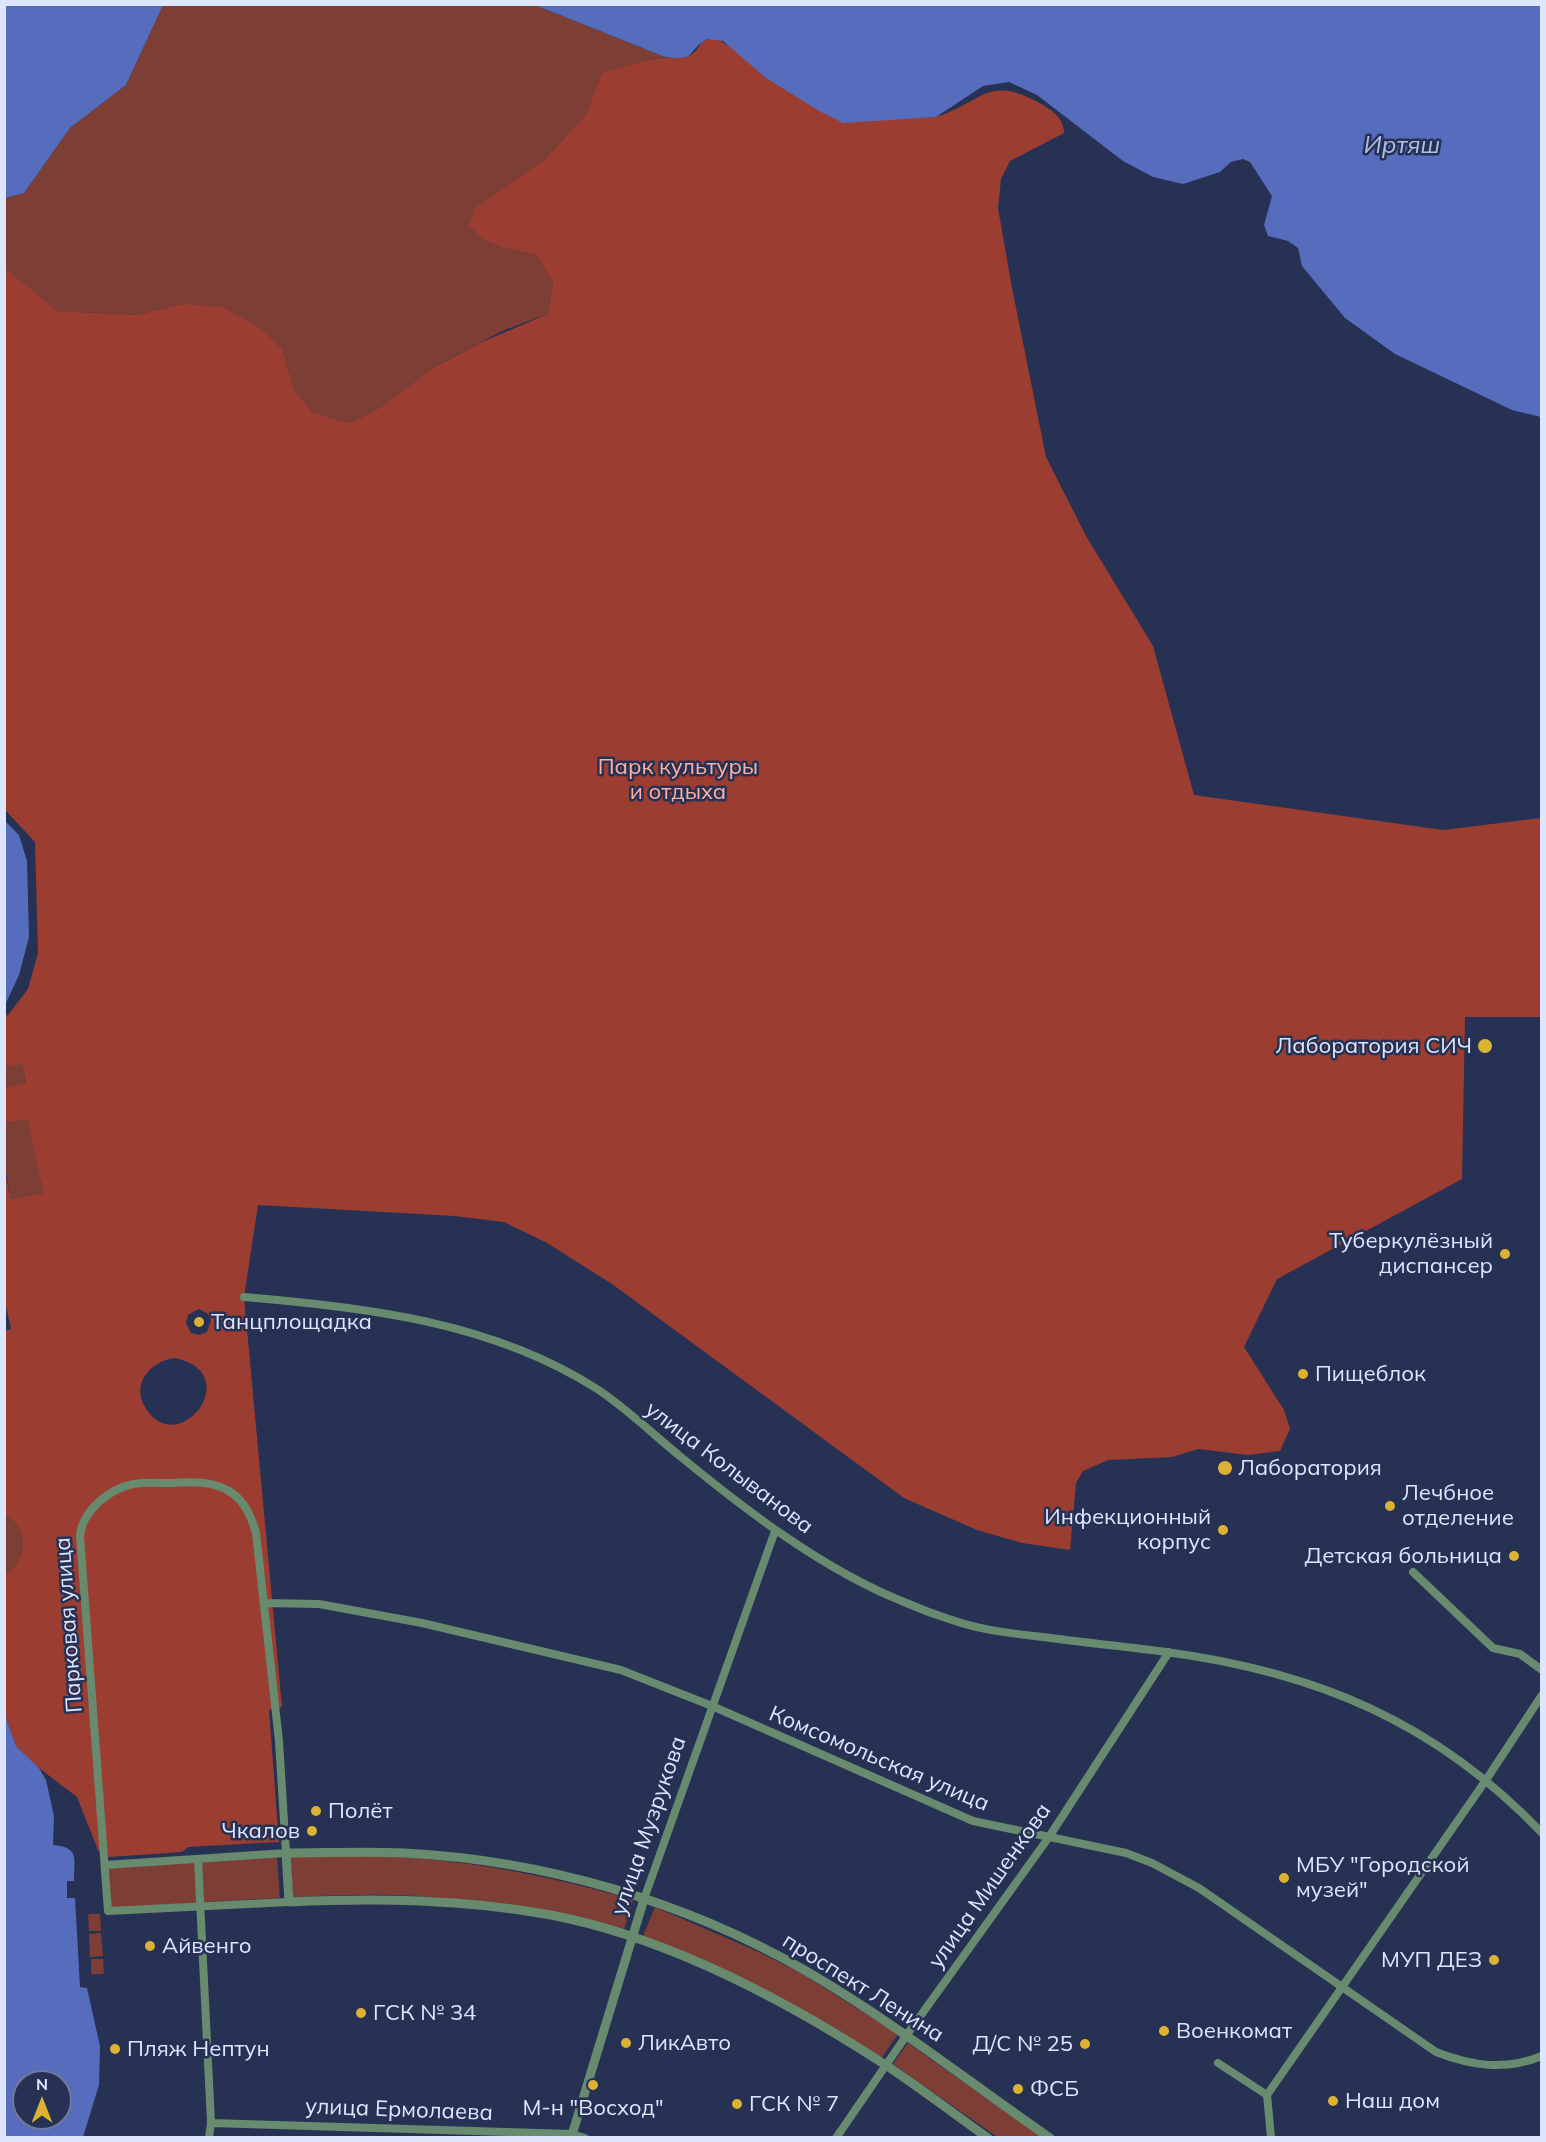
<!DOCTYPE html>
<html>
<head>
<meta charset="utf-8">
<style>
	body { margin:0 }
	#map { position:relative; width:1546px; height:2142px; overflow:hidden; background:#263154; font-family:Mulish,sans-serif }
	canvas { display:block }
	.frame { position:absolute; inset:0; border:6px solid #dee6fd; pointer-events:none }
	.north { position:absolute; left:12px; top:2070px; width:60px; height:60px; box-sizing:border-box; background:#263154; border:2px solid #707998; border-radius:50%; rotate:0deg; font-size:16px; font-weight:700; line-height:24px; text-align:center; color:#dee6fd }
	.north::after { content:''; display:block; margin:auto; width:21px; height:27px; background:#dbb233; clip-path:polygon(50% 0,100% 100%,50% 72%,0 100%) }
</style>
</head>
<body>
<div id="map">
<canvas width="1546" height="2142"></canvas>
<div class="frame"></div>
<div class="north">N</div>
</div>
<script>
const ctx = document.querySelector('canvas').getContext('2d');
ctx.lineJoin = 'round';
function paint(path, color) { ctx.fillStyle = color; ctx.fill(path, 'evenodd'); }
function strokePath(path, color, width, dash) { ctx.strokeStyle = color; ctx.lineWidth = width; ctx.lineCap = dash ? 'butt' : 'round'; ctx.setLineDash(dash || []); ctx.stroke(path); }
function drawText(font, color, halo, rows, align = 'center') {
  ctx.font = font + ' Mulish,sans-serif'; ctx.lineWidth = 5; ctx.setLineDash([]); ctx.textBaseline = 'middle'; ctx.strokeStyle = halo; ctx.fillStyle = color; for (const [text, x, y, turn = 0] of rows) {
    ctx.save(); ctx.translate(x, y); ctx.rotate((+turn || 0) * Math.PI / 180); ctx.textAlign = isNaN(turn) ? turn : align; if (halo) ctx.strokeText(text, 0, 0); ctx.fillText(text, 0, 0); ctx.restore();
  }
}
paint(new Path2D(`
	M163,5H535L665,57L602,72L586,114L544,160L475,209L505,248L536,255L553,282L548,314L502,331L431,369L379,408L350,423L312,412L294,389L283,351L182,304L137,315L56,311L5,268L4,198L24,193L70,128L126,85Z
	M22,1063L26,1084L5,1088L4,1067Z
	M27,1118L43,1193L11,1199L5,1168L4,1123Z
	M5,1515C29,1528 28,1560 5,1574Z
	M361,1855C457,1858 541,1873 633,1900L624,1930C560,1914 496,1902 430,1897C384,1893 338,1895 293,1897L290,1857Z
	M277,1857L280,1898L203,1902L201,1862Z
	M195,1862L197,1903L111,1908L107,1868Z
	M655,1907L759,1952L802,1974L898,2034L881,2059L643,1936Z
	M88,1914H100L101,1931H89Z
	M101,1933L103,1956L90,1957L89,1934Z
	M91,1959H103L104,1974H91Z
	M908,2043L1041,2137H997L893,2064Z`), '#7c3e35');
paint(new Path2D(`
	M715,38L731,47L766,78L867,120L936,117C984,102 987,73 1043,105C1054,112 1064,119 1064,133L1010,161L1001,179L998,208L1012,288L1046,457L1086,536L1153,646L1194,795L1443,830L1541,818V1017H1465L1462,1179L1277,1279L1244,1347L1284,1410L1290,1429L1280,1451L1248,1455L1198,1449L1172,1457L1108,1460L1083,1471L1076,1483L1070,1550L1022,1543L977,1530L904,1498L612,1284L547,1243L504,1222L454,1216L258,1205L244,1297L282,1707L269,1710L279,1842L188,1847L182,1852L109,1857L98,1850L77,1797L39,1768L16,1746L4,1713L5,1574C28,1560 29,1528 5,1515L4,1331L11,1329L4,1298V1168L11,1199L43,1193L27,1119L4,1123L5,1088L26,1083L22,1064L5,1067V1016L8,1015L28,989L38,953L35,842L5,810V268L57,311L137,315L182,304L222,307L260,328L283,351L294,389L312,412L350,423L379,408L431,369L482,342L548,314L553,282L536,255L505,248L483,239L469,225L475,208L544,160L586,114L602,72C622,67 642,61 662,58C671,56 680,60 689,56C701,51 697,39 715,38ZM199,1309L207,1313L211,1320L207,1332L199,1335L191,1333L186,1323L188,1315ZM175,1358C247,1373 178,1462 145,1407C131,1383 151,1361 175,1358Z`), '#9b3e31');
paint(new Path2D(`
	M4,5H163L126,85L70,128L24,193L5,198Z
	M535,5H1541V417L1512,410L1395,354L1345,318L1302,266L1298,248L1288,241L1268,236L1264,225L1272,196L1250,162L1243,159L1231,162L1220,172L1183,184L1153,177L1123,161L1037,95L1009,82L983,86L936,117L843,123L821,112L766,78L723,41L707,39C685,52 699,61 665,57Z
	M5,821L19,835L27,861L29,937L19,975L5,1005Z
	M4,1713L16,1746L39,1768L46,1780L54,1816L53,1845C80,1847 74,1859 74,1881H67V1898H75L80,1987L87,1988L100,2046L99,2085L83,2137H5ZM24,2082H60V2118H24Z`), '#566cbd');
strokePath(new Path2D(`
	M244,1297C365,1307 493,1322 597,1389C625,1407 655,1436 681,1457C748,1512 824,1570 904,1602C920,1609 936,1615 952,1620C983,1631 1018,1634 1051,1638C1089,1643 1128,1647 1166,1652C1316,1672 1436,1722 1542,1833
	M1413,1572L1493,1648L1520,1654L1542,1670
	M264,1603L319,1604L422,1623L621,1670L712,1706L973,1821L1126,1853L1152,1863L1199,1888L1436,2052C1472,2066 1505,2071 1542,2056
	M198,1859L211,2123L209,2138
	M105,1865L286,1853L279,1741L256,1533C251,1516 245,1501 229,1491C210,1480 191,1482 170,1483C158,1483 145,1482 133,1484C109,1489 82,1511 80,1536L108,1911L289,1902
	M644,1899L775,1531
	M1218,2063L1267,2095
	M211,2123L572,2134L585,2138
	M1271,2137L1267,2095L1486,1780L1542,1695
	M836,2138L906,2036L1049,1837L1169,1652`), '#688a6e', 8);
strokePath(new Path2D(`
	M571,2138L644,1899
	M988,2138C953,2113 919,2087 884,2064C787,2001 666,1937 551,1915C464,1899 376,1898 289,1902L286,1853C325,1853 365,1851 404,1853C543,1860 685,1901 806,1971C891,2020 969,2082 1050,2138`), '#688a6e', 9);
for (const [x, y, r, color] of [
	[1485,1046,8,"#dbb233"],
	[1505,1254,6,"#dbb233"],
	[199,1322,6,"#dbb233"],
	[1303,1374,6,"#dbb233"],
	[1225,1468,8,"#dbb233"],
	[1390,1506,6,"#dbb233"],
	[1223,1530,6,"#dbb233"],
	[1514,1556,6,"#dbb233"],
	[316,1811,6,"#dbb233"],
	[312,1831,6,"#dbb233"],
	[1284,1878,6,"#dbb233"],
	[150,1946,6,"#dbb233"],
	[1494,1960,6,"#dbb233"],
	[361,2013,6,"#dbb233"],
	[1164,2031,6,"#dbb233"],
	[626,2043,6,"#dbb233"],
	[1085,2044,6,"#dbb233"],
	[115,2049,6,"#dbb233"],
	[593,2085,6,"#dbb233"],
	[1018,2089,6,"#dbb233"],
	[1333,2101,6,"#dbb233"],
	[737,2104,6,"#dbb233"]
]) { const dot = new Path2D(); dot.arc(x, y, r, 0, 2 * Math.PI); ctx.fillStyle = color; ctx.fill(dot); strokePath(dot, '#263154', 2); }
drawText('22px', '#feb0a2', '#263154', [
	["Парк культуры",678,767],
	["и отдыха",678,792]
]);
drawText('22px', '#dee6fd', '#263154', [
	["Лаборатория СИЧ",1472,1046,"right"],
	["Туберкулёзный",1493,1241,"right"],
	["диспансер",1493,1266,"right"],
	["Танцплощадка",211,1322],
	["Пищеблок",1315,1374],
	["Лаборатория",1238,1468],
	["Лечбное",1402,1493],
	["отделение",1402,1518],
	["Инфекционный",1211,1517,"right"],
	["корпус",1211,1542,"right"],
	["Детская больница",1502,1556,"right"],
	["Полёт",328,1811],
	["Чкалов",300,1831,"right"],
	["МБУ \"Городской",1296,1865],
	["музей\"",1296,1890],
	["Айвенго",162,1946],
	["МУП ДЕЗ",1482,1960,"right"],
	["ГСК № 34",373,2013],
	["Военкомат",1176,2031],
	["ЛикАвто",638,2043],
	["Д/С № 25",1073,2044,"right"],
	["Пляж Нептун",127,2049],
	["ФСБ",1030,2089],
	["Наш дом",1345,2101],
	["ГСК № 7",749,2104],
	["М-н \"Восход\"",593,2108,"center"]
], 'left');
drawText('22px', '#dee6fd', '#263154', [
	["улица Колыванова",729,1468,37],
	["Парковая улица",69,1625,-94],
	["Комсомольская улица",879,1759,23],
	["улица Музрукова",649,1826,-71],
	["улица Мишенкова",990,1886,-55],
	["проспект Ленина",863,1988,32],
	["улица Ермолаева",399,2110,2]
]);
drawText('italic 24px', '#b1c0eb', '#263154', [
	["Иртяш",1402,146]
]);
</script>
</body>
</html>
